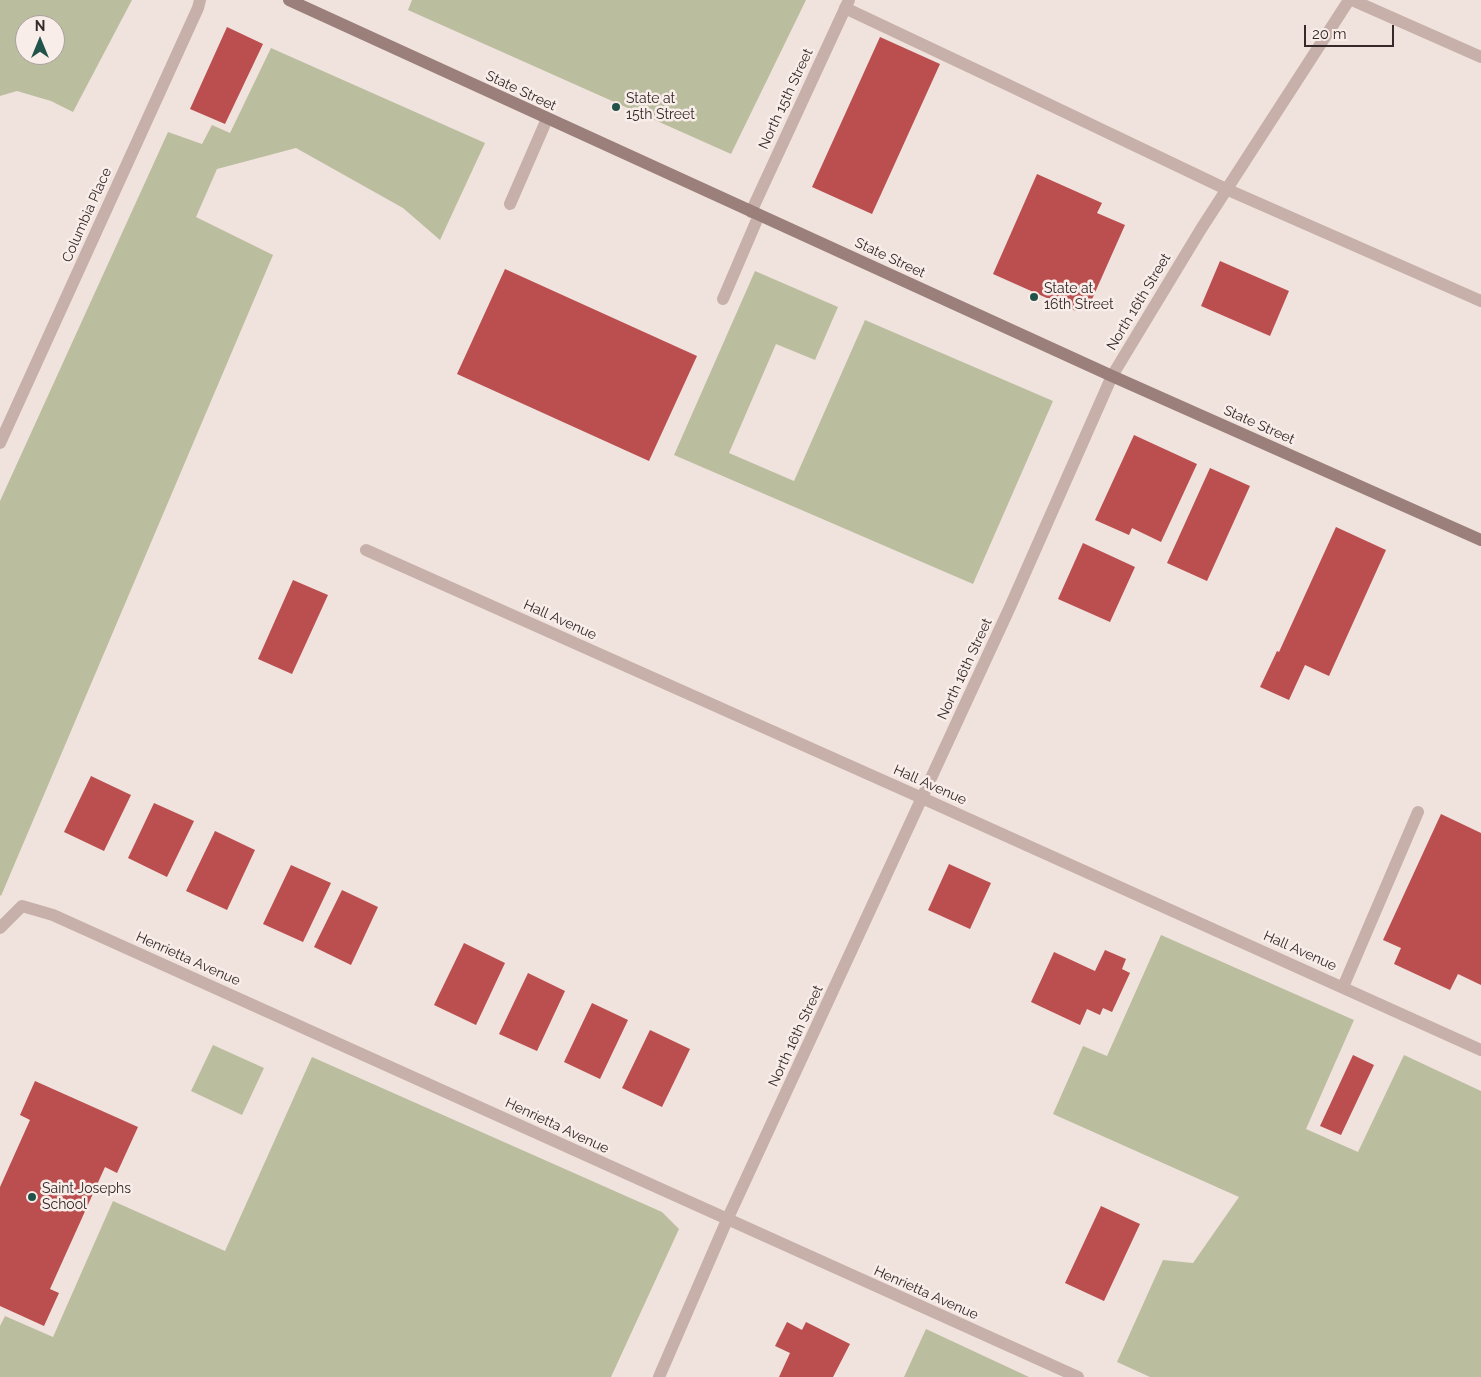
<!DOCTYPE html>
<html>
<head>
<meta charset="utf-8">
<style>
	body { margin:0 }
	#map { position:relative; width:1481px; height:1377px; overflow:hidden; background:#f0e2dd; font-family:Raleway,sans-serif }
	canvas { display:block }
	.north { position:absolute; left:15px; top:15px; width:50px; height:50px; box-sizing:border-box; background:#f8ede9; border:1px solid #aa9f9c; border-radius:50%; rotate:0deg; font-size:14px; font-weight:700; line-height:20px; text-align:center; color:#352929 }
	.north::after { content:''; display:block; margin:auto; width:18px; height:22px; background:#22534a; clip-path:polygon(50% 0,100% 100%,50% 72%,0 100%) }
	.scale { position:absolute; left:1304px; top:25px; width:90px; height:22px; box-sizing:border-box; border:2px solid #352929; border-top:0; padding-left:6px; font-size:15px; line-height:18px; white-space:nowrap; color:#352929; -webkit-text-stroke:4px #f8ede9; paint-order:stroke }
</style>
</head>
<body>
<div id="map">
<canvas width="1481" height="1377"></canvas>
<div class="north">N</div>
<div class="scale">20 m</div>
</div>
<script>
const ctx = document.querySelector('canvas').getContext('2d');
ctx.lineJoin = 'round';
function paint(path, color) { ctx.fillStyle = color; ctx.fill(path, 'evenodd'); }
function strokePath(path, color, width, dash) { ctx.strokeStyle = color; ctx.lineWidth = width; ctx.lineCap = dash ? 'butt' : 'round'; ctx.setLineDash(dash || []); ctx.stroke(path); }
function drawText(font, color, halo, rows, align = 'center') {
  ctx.font = font + ' Raleway,sans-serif'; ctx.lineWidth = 5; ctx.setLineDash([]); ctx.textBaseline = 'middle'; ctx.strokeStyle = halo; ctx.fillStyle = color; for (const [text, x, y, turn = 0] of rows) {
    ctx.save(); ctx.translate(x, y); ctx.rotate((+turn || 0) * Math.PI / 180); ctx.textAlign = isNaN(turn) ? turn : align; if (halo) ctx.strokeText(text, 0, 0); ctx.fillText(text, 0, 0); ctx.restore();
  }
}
paint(new Path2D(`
	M0,0H132L73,112L51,101L17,91L0,96ZM25,25H55V55H25Z
	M412,0H806L731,154L408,10Z
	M271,48L485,143L440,240L403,208L296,148L217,169L196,217L273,255L1,896L0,895V501L168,132L202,144L212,125L230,133Z
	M755,271L838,307L815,360L776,344L729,453L794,481L865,320L1053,401L973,584L674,455Z
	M1161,935L1354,1020L1306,1129L1358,1152L1404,1055L1481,1091V1377H1150L1117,1362L1163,1260L1193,1263L1239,1197L1053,1114L1083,1046L1107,1056Z
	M213,1045L264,1068L242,1115L191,1091Z
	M312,1057L662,1212L679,1229L611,1377H0V1326L5,1316L53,1337L113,1201L225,1251Z
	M926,1329L1029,1377H904Z`), '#bbbe9e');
paint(new Path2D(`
	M227,27L263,44L225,124L190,109Z
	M880,37L940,64L872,214L812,187Z
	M1037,174L1102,203L1097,213L1125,225L1089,306L1076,311L993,274Z
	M1220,261L1289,291L1270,336L1201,306Z
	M505,269L697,356L649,461L457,374Z
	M1134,435L1197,464L1161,542L1132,528L1129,535L1095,520Z
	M1210,468L1250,486L1207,581L1167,563Z
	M1336,527L1386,550L1329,676L1305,665L1289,700L1260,687L1277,651L1279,652Z
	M1083,543L1135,567L1110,622L1058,599Z
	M293,580L328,595L292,674L258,659Z
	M91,776L131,795L104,851L64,832Z
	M154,803L194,821L167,877L128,858Z
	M1441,814L1481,833V985L1458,974L1450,990L1394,964L1401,948L1383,940Z
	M215,831L255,850L227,910L186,891Z
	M949,864L991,883L970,929L928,910Z
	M291,865L331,883L303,942L263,924Z
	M342,890L378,907L351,965L314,947Z
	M464,943L505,963L476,1025L434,1005Z
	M1105,950L1126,959L1122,969L1130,973L1112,1012L1103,1008L1100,1015L1087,1009L1080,1025L1031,1002L1054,952L1095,971Z
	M528,973L565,991L537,1051L499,1034Z
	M592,1003L628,1020L600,1079L564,1062Z
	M650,1030L690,1049L662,1107L622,1088Z
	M1353,1055L1374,1065L1341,1135L1320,1126Z
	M35,1081L138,1127L117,1173L105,1167L50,1289L59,1293L44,1326L0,1306V1187L30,1120L20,1115Z
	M1101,1206L1140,1224L1104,1301L1065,1283Z
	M787,1322L802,1330L806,1322L850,1344L833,1377H779L790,1353L775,1346Z`), '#bb4f50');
strokePath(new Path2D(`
	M845,8L1006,84L1226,189L1481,301
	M510,204L547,119
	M723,299L759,215
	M1343,987L1418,812`), '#c7b0aa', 12);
strokePath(new Path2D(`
	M1352,0L1481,57
	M751,212L849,0
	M0,443L198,8L200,0
	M366,550L922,798L1481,1050
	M0,928L22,906L53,915C395,1068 736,1224 1078,1377
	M659,1377L727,1220L1010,607L1112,376L1201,229L1349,0`), '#c7b0aa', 12);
strokePath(new Path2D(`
	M289,0L1112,376L1481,540`), '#9a7f7b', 12);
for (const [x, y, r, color] of [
	[616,107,5,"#22534a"],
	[1034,297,5,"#22534a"],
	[32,1197,5,"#22534a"]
]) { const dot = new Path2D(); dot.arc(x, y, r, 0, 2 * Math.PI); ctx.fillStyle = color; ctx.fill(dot); strokePath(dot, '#f8ede9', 2); }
drawText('14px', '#352929', '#f8ede9', [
	["State Street",521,91,25],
	["North 15th Street",786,99,-65],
	["Columbia Place",87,215,-66],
	["State Street",890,258,25],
	["North 16th Street",1139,302,-59],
	["State Street",1259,425,24],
	["Hall Avenue",560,620,24],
	["North 16th Street",965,669,-65],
	["Hall Avenue",930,785,24],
	["Hall Avenue",1300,951,24],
	["Henrietta Avenue",188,959,24],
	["North 16th Street",796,1036,-65],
	["Henrietta Avenue",557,1126,25],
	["Henrietta Avenue",926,1293,24]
]);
drawText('14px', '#352929', '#f8ede9', [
	["State at",626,99],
	["15th Street",626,115],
	["State at",1044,289],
	["16th Street",1044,305],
	["Saint Josephs",42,1189],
	["School",42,1205]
], 'left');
</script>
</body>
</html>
